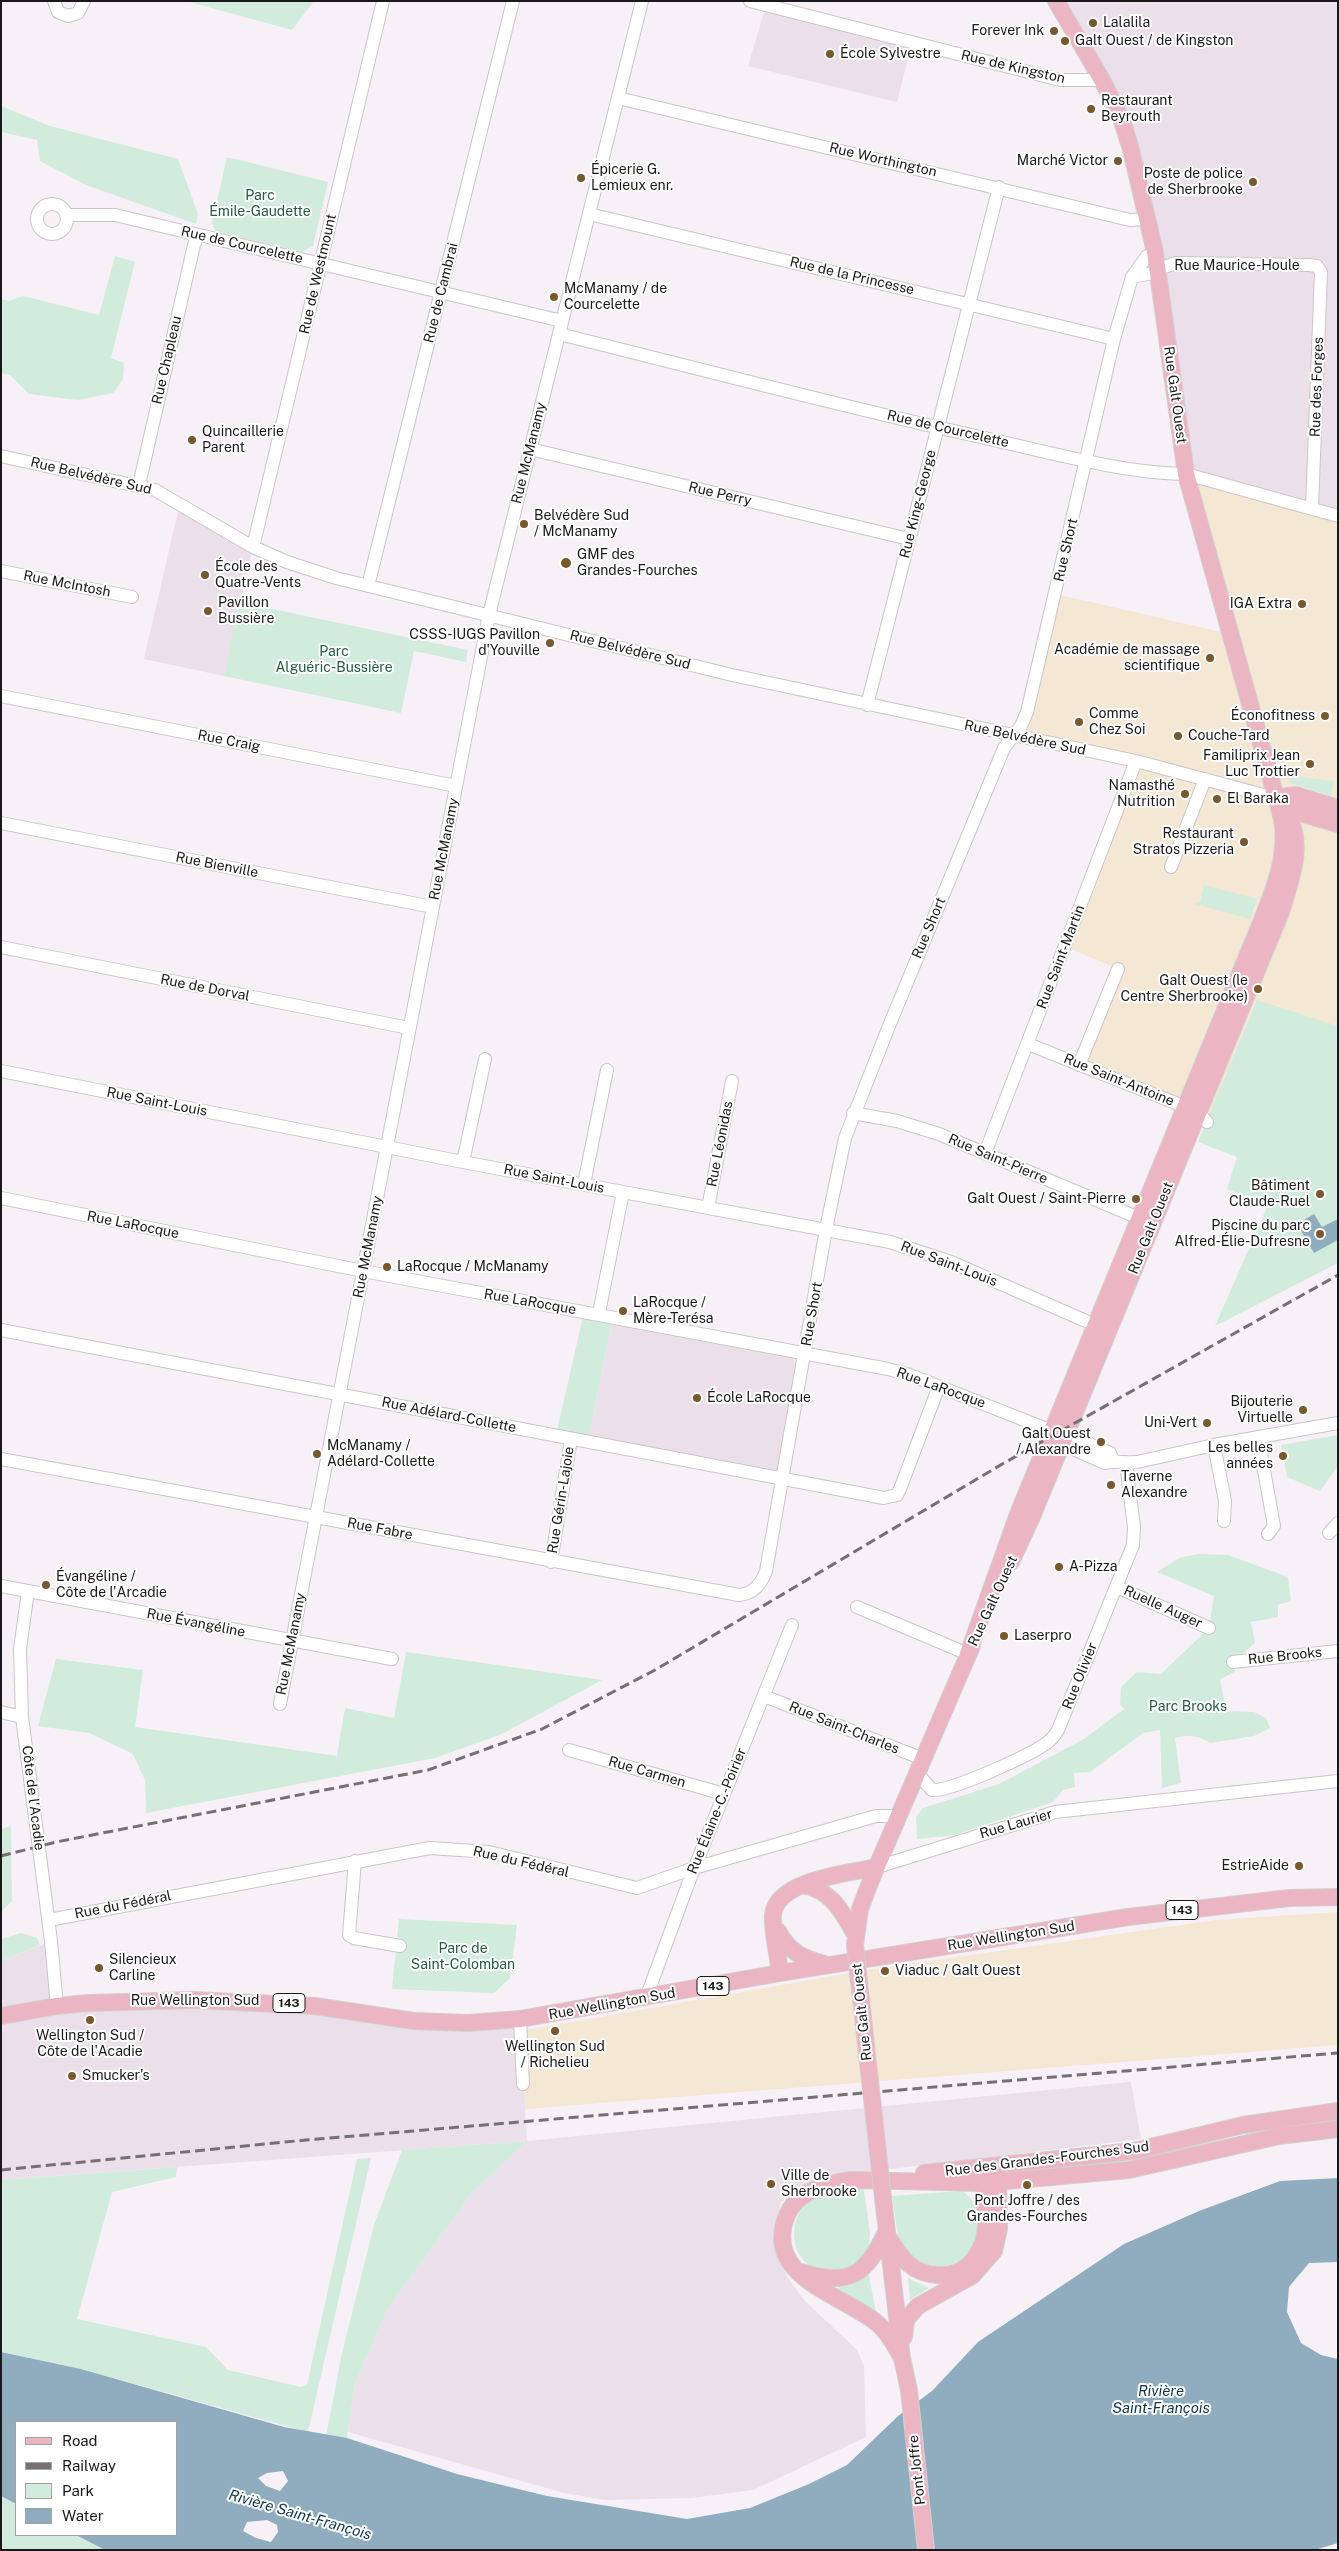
<!DOCTYPE html>
<html>
<head>
<meta charset="utf-8">
<style>
	body { margin:0 }
	#map { position:relative; width:1339px; height:2551px; overflow:hidden; background:#f7f0f7; font-family:"Public Sans",sans-serif }
	canvas { display:block }
	.frame { position:absolute; inset:0; border:2px solid #1a181a; pointer-events:none }
	.legend { position:absolute; left:15px; top:2421px; width:162px; height:115px; box-sizing:border-box; background:#fff; border:1px solid #a3a3a3; margin:0; padding:6px 9px; list-style:none; font-size:15px; color:#1a181a }
	.legend li { display:flex; align-items:center; gap:10px; height:25px }
	.legend b { width:25px; border:1px solid #a3a3a3 }
</style>
</head>
<body>
<div id="map">
<canvas width="1339" height="2551"></canvas>
<div class="frame"></div>
<ul class="legend">
<li><b style="height:6px;background:#ecb5c4"></b>Road</li>
<li><b style="height:6px;background:#747074"></b>Railway</li>
<li><b style="height:14px;background:#d1ecdc"></b>Park</li>
<li><b style="height:14px;background:#90adc0"></b>Water</li>
</ul>
</div>
<script>
const ctx = document.querySelector('canvas').getContext('2d');
ctx.lineJoin = 'round';
function paint(path, color) { ctx.fillStyle = color; ctx.fill(path, 'evenodd'); }
function strokePath(path, color, width, dash) { ctx.strokeStyle = color; ctx.lineWidth = width; ctx.lineCap = dash ? 'butt' : 'round'; ctx.setLineDash(dash || []); ctx.stroke(path); }
function drawText(font, color, halo, rows, align = 'center') {
  ctx.font = font + ' "Public Sans",sans-serif'; ctx.lineWidth = 4; ctx.setLineDash([]); ctx.textBaseline = 'middle'; ctx.strokeStyle = halo; ctx.fillStyle = color; for (const [text, x, y, turn = 0] of rows) {
    ctx.save(); ctx.translate(x, y); ctx.rotate((+turn || 0) * Math.PI / 180); ctx.textAlign = isNaN(turn) ? turn : align; if (halo) ctx.strokeText(text, 0, 0); ctx.fillText(text, 0, 0); ctx.restore();
  }
}
paint(new Path2D(`
	M1186,474L1338,516V1026L1257,1001L1207,1122L1079,1065L1118,969L1066,947L1136,762L1015,735L1056,594L1230,634Z
	M1338,1912V2045L525,2109L521,2031L873,1969L1216,1920Z`), '#f4e7d3');
paint(new Path2D(`
	M1056,1H1338V516L1186,474L1130,146Z
	M766,5L912,43L897,102L748,66Z
	M180,503L253,547L224,676L144,659Z
	M613,1316L805,1354L781,1478L588,1442Z
	M51,1941L57,2005L337,2009L520,2019L527,2141L1131,2082L1141,2139L824,2177L797,2188L781,2202L775,2224L779,2257L787,2277L805,2301L857,2350L864,2366L866,2437L753,2490L692,2498L605,2500L564,2493L348,2432L355,2384L387,2310L472,2193L526,2141L1,2180V1961Z`), '#ebdfe9');
paint(new Path2D(`
	M186,1H314L292,30Z
	M1,106L50,126L178,159L198,214L196,224L86,185L40,161L37,140L1,132Z
	M227,157L328,182L313,246L302,252L215,231L212,223Z
	M115,256L135,262L111,358L124,363L123,379L113,393L78,400L29,394L10,375L1,373V299L9,301L23,296L99,315Z
	M239,602L468,650L466,662L414,651L401,713L224,676Z
	M1286,775L1334,781L1331,796L1291,783Z
	M1204,885L1257,899L1250,919L1195,904L1200,902Z
	M1257,1000L1338,1026V1263L1215,1326L1268,1205L1227,1189L1237,1157L1198,1142Z
	M584,1312L613,1316L588,1442L556,1435Z
	M1338,1435V1466L1320,1491L1287,1477L1281,1445Z
	M1198,1554L1228,1555L1288,1577L1291,1601L1278,1605V1617L1251,1622L1255,1643L1233,1662L1235,1672L1220,1679L1226,1711L1254,1712L1266,1718L1270,1728L1254,1736L1210,1743C1200,1736 1187,1734 1175,1738L1181,1783L1162,1788L1160,1730L1143,1733L1090,1772L1074,1773L1075,1787L1063,1790L1053,1802L955,1835L917,1839L916,1817L923,1808L999,1784L1084,1739L1124,1709L1120,1704L1121,1687L1137,1672L1161,1674L1209,1628L1214,1596L1157,1572L1179,1558Z
	M406,1652L602,1680L502,1734L435,1758L146,1813L145,1780L133,1754L89,1733L38,1726L56,1659L143,1670L135,1727L337,1756L345,1708L394,1718Z
	M11,1826L12,1901L1,1912V1829Z
	M399,1919L517,1925L510,1978L494,1993L392,1989Z
	M21,1933L37,1938L40,1945L1,1961V1939Z
	M527,2141L472,2193L387,2310L355,2384L347,2438L326,2436L342,2353L374,2225L402,2150Z
	M371,2158L308,2432L81,2369L1,2352V2180L177,2167L176,2177L112,2192L77,2319L206,2347L228,2370L301,2387L307,2385L357,2159Z
	M863,2185L870,2233L869,2245L866,2255L849,2271C836,2271 823,2272 811,2266C788,2253 789,2214 811,2200C826,2190 846,2188 863,2185Z
	M961,2191C985,2202 982,2239 967,2257C962,2263 951,2267 944,2271L921,2267L899,2242L892,2196Z
	M868,2271L877,2317L830,2291L855,2282Z
	M908,2278L929,2288L910,2300Z
	M1,2496L16,2504V2535H76L105,2550H1Z`), '#d1ecdc');
paint(new Path2D(`
	M1314,1214L1322,1227L1338,1219V1240L1314,1253L1297,1224Z
	M1338,2178V2262L1309,2263L1289,2287L1287,2312L1301,2343L1321,2355L1338,2359V2543L1315,2550H105L76,2535H176V2422H16V2504L1,2496V2352L81,2369L284,2427L347,2438L457,2474L547,2496L687,2519L750,2508L809,2484L847,2465L898,2416L932,2391L978,2342L1124,2244L1199,2211L1280,2181ZM283,2471L288,2481L280,2491L266,2486L258,2478L267,2473ZM267,2520L277,2525L278,2532L271,2542L256,2538L243,2531L247,2522Z`), '#90adc0');
const minor = new Path2D(`
	M54,1L58,12L68,16L78,13L84,1
	M750,1L1060,80H1102
	M618,98L1130,220L1148,219
	M37 219a15 15 0 1 1 30 0a15 15 0 1 1-30 0Z
	M589,214L1114,339
	M66,215H115L562,321
	M1158,269L1176,263L1309,265L1317,266L1321,272L1312,508
	M1132,277L1158,272
	M559,334C701,369 842,407 985,438C1047,452 1123,473 1186,474L1338,516
	M530,449L909,539
	M1,456L155,490L253,547L287,562L336,578L732,675L1136,761L1275,798
	M139,485L194,245L198,235
	M253,547L383,1
	M1,571L132,597
	M368,586L513,1
	M1,696L456,786
	M867,705L999,187
	M1,823L433,907
	M1171,867L1205,779
	M1,947L409,1028
	M1028,1044L1198,1112L1207,1122
	M1079,1065L1118,969
	M1,1071L463,1162L890,1242L951,1262L1095,1325
	M853,1113L897,1121L939,1134L1139,1218
	M985,1153L1136,761
	M463,1162L485,1059
	M584,1184L607,1070
	M1,1198L363,1271L888,1369L910,1375L1052,1431L1064,1438L1071,1448L1105,1463C1116,1460 1126,1463 1137,1462L1214,1445L1338,1423
	M708,1208L732,1081
	M599,1313L623,1192
	M1,1330L884,1498L897,1495L900,1489L939,1386
	M1258,1437L1274,1526L1268,1534
	M1064,1438H1076L1110,1453L1113,1461
	M1214,1445L1225,1501L1224,1521
	M1,1459L739,1595C753,1594 761,1585 766,1571L826,1229L845,1138L889,1026L1004,748L1021,726L1027,712L1114,339L1132,277L1147,256L1155,252
	M1329,1533L1338,1523
	M551,1562L571,1439
	M1,1586L392,1659
	M1117,1587L1209,1628
	M28,1591L20,1649L22,1717L51,1941L57,2006
	M857,1607L968,1654
	M1233,1662L1338,1651
	M764,1696L923,1759
	M280,1704L489,615L642,1
	M1,1712L22,1717
	M569,1750L724,1794
	M917,1773L932,1790C950,1792 1031,1755 1048,1742C1052,1739 1055,1735 1058,1730L1133,1545L1134,1527L1126,1463
	M355,1861L349,1935L354,1938L400,1946
	M877,1867L1055,1812L1338,1781
	M49,1920L430,1848L489,1852L637,1888L694,1868L876,1816H898
	M646,1998L690,1879L792,1625
	M520,2019L523,2084`);
const major = new Path2D(`
	M1275,798L1296,795L1338,808
	M1282,802L1300,813L1338,824
	M1011,1562L1031,1519L1281,912C1290,882 1305,846 1288,816
	M968,1654L1018,1514L1262,920C1275,887 1288,855 1282,819L1186,474L1155,252L1130,146L1121,118L1102,80L1056,1
	M803,1885C832,1891 841,1910 855,1934
	M778,1931C789,1952 802,1958 824,1964
	M855,1945L860,1909L871,1880L972,1646
	M780,1973C778,1954 772,1934 773,1915C776,1880 849,1873 877,1867
	M1,2016L57,2006L88,2003L195,2000L315,2006L414,2021L468,2023L520,2019L780,1973L1128,1917L1289,1898L1338,1897
	M924,2173L1134,2151L1243,2125L1338,2111
	M883,2198L902,2358L909,2390L926,2550
	M889,2238C901,2258 912,2274 938,2275C970,2277 987,2248 986,2219C986,2204 982,2189 986,2174
	M802,2272C849,2287 866,2275 886,2232
	M904,2337L906,2320L918,2306L972,2276L994,2251L999,2229L998,2182L993,2174
	M902,2358C895,2346 889,2333 878,2324C845,2295 761,2278 787,2215C797,2191 828,2183 851,2180L984,2183L1129,2170L1279,2136L1338,2129`);
strokePath(minor, '#cbc5cb', 14);
strokePath(major, '#d1d1d1', 18);
strokePath(minor, '#fff', 12);
strokePath(major, '#ecb5c4', 16);
strokePath(new Path2D(`
	M1,1856L56,1842L428,1770L542,1729L655,1670L1004,1463L1338,1275
	M1,2170L306,2140L1338,2053`), '#747074', 3, [10, 5]);
const majorBridge = new Path2D(`
	M855,1945L883,2198`);
strokePath(majorBridge, '#d1d1d1', 18, []);
strokePath(majorBridge, '#ecb5c4', 16);
for (const [x, y, r, color] of [
	[1093,23,5,"#78592e"],
	[1054,31,5,"#78592e"],
	[1065,41,5,"#78592e"],
	[830,54,5,"#78592e"],
	[1091,109,5,"#78592e"],
	[1118,161,5,"#78592e"],
	[581,178,5,"#78592e"],
	[1253,182,5,"#78592e"],
	[554,297,5,"#78592e"],
	[192,440,5,"#78592e"],
	[524,524,5,"#78592e"],
	[566,563,6,"#78592e"],
	[205,575,5,"#78592e"],
	[1302,604,5,"#78592e"],
	[208,611,5,"#78592e"],
	[550,643,5,"#78592e"],
	[1210,658,5,"#78592e"],
	[1325,716,5,"#78592e"],
	[1079,722,5,"#78592e"],
	[1178,736,5,"#78592e"],
	[1310,764,5,"#78592e"],
	[1185,794,5,"#78592e"],
	[1217,799,5,"#78592e"],
	[1244,842,5,"#78592e"],
	[1258,989,5,"#78592e"],
	[1320,1194,5,"#78592e"],
	[1136,1199,5,"#78592e"],
	[1320,1234,5,"#78592e"],
	[387,1267,5,"#78592e"],
	[623,1311,5,"#78592e"],
	[697,1398,5,"#78592e"],
	[1303,1410,5,"#78592e"],
	[1207,1423,5,"#78592e"],
	[1101,1442,5,"#78592e"],
	[317,1454,5,"#78592e"],
	[1283,1456,5,"#78592e"],
	[1111,1485,5,"#78592e"],
	[1059,1567,5,"#78592e"],
	[46,1585,5,"#78592e"],
	[1004,1636,5,"#78592e"],
	[1299,1866,5,"#78592e"],
	[99,1968,5,"#78592e"],
	[885,1971,5,"#78592e"],
	[90,2020,5,"#78592e"],
	[555,2031,5,"#78592e"],
	[72,2076,5,"#78592e"],
	[771,2184,5,"#78592e"],
	[1027,2185,5,"#78592e"]
]) { const dot = new Path2D(); dot.arc(x, y, r, 0, 2 * Math.PI); ctx.fillStyle = color; ctx.fill(dot); strokePath(dot, '#fff', 2); }
for (const [x, y, w] of [
	[1182,1910,32],
	[713,1986,32],
	[289,2003,32]
]) { const box = new Path2D(); box.roundRect(x - w / 2, y - 9.5, w, 19, 4); ctx.fillStyle = '#fff'; ctx.fill(box); strokePath(box, '#1a181a', 1); }
drawText('bold 12px', '#1a181a', null, [
	["143",1182,1910],
	["143",713,1986],
	["143",289,2003]
]);
drawText('14px', '#1a181a', '#fff', [
	["Lalalila",1103,23],
	["Forever Ink",1044,31,"right"],
	["Galt Ouest / de Kingston",1075,41],
	["École Sylvestre",840,54],
	["Restaurant",1101,101],
	["Beyrouth",1101,117],
	["Marché Victor",1108,161,"right"],
	["Épicerie G.",591,170],
	["Lemieux enr.",591,186],
	["Poste de police",1243,174,"right"],
	["de Sherbrooke",1243,190,"right"],
	["McManamy / de",564,289],
	["Courcelette",564,305],
	["Quincaillerie",202,432],
	["Parent",202,448],
	["Belvédère Sud",534,516],
	["/ McManamy",534,532],
	["GMF des",577,555],
	["Grandes-Fourches",577,571],
	["École des",215,567],
	["Quatre-Vents",215,583],
	["Pavillon",218,603],
	["Bussière",218,619],
	["IGA Extra",1292,604,"right"],
	["CSSS-IUGS Pavillon",540,635,"right"],
	["d'Youville",540,651,"right"],
	["Académie de massage",1200,650,"right"],
	["scientifique",1200,666,"right"],
	["Comme",1089,714],
	["Chez Soi",1089,730],
	["Éconofitness",1315,716,"right"],
	["Couche-Tard",1188,736],
	["Familiprix Jean",1300,756,"right"],
	["Luc Trottier",1300,772,"right"],
	["Namasthé",1175,786,"right"],
	["Nutrition",1175,802,"right"],
	["El Baraka",1227,799],
	["Restaurant",1234,834,"right"],
	["Stratos Pizzeria",1234,850,"right"],
	["Galt Ouest (le",1248,981,"right"],
	["Centre Sherbrooke)",1248,997,"right"],
	["Bâtiment",1310,1186,"right"],
	["Claude-Ruel",1310,1202,"right"],
	["Galt Ouest / Saint-Pierre",1126,1199,"right"],
	["Piscine du parc",1310,1226,"right"],
	["Alfred-Élie-Dufresne",1310,1242,"right"],
	["LaRocque / McManamy",397,1267],
	["LaRocque /",633,1303],
	["Mère-Terésa",633,1319],
	["École LaRocque",707,1398],
	["Bijouterie",1293,1402,"right"],
	["Virtuelle",1293,1418,"right"],
	["Uni-Vert",1197,1423,"right"],
	["Galt Ouest",1091,1434,"right"],
	["/ Alexandre",1091,1450,"right"],
	["McManamy /",327,1446],
	["Adélard-Collette",327,1462],
	["Les belles",1273,1448,"right"],
	["années",1273,1464,"right"],
	["Taverne",1121,1477],
	["Alexandre",1121,1493],
	["A-Pizza",1069,1567],
	["Évangéline /",56,1577],
	["Côte de l'Arcadie",56,1593],
	["Laserpro",1014,1636],
	["EstrieAide",1289,1866,"right"],
	["Silencieux",109,1960],
	["Carline",109,1976],
	["Viaduc / Galt Ouest",895,1971],
	["Wellington Sud /",90,2036,"center"],
	["Côte de l'Acadie",90,2052,"center"],
	["Wellington Sud",555,2047,"center"],
	["/ Richelieu",555,2063,"center"],
	["Smucker's",82,2076],
	["Ville de",781,2176],
	["Sherbrooke",781,2192],
	["Pont Joffre / des",1027,2201,"center"],
	["Grandes-Fourches",1027,2217,"center"]
], 'left');
drawText('14px', '#1a181a', '#fff', [
	["Rue de Kingston",1013,67,13],
	["Rue Worthington",883,160,13],
	["Rue de Courcelette",242,245,13],
	["Rue Maurice-Houle",1237,266],
	["Rue de Westmount",318,274,-77],
	["Rue de la Princesse",852,276,13],
	["Rue de Cambrai",441,293,-76],
	["Rue Chapleau",167,360,-77],
	["Rue des Forges",1317,387,-88],
	["Rue Galt Ouest",1175,395,82],
	["Rue de Courcelette",948,429,13],
	["Rue McManamy",529,453,-76],
	["Rue Belvédère Sud",91,476,13],
	["Rue Perry",720,494,13],
	["Rue King-George",918,504,-76],
	["Rue Short",1066,550,-77],
	["Rue McIntosh",67,584,11],
	["Rue Belvédère Sud",630,650,14],
	["Rue Belvédère Sud",1025,738,12],
	["Rue Craig",229,741,11],
	["Rue McManamy",444,849,-79],
	["Rue Bienville",217,865,11],
	["Rue Short",929,928,-67],
	["Rue Saint-Martin",1061,957,-69],
	["Rue de Dorval",205,988,11],
	["Rue Saint-Antoine",1119,1080,22],
	["Rue Saint-Louis",157,1102,11],
	["Rue Léonidas",720,1144,-79],
	["Rue Saint-Pierre",998,1159,23],
	["Rue Saint-Louis",554,1179,11],
	["Rue LaRocque",133,1225,11],
	["Rue Galt Ouest",1151,1228,-68],
	["Rue McManamy",368,1247,-79],
	["Rue Saint-Louis",949,1264,21],
	["Rue LaRocque",530,1302,10],
	["Rue Short",812,1314,-80],
	["Rue LaRocque",941,1388,20],
	["Rue Adélard-Collette",449,1415,11],
	["Rue Gérin-Lajoie",561,1500,-81],
	["Rue Fabre",380,1529,11],
	["Rue Galt Ouest",993,1601,-65],
	["Ruelle Auger",1163,1607,24],
	["Rue Évangéline",196,1623,11],
	["Rue McManamy",291,1644,-79],
	["Rue Brooks",1285,1656,-6],
	["Rue Olivier",1080,1676,-68],
	["Rue Saint-Charles",844,1728,22],
	["Rue Carmen",647,1772,16],
	["Côte de l'Acadie",33,1798,83],
	["Rue Élaine-C.-Poirier",717,1811,-68],
	["Rue Laurier",1016,1824,-16],
	["Rue du Fédéral",521,1862,13],
	["Rue du Fédéral",123,1905,-11],
	["Rue Wellington Sud",1011,1936,-9],
	["Rue Wellington Sud",195,2001],
	["Rue Wellington Sud",612,2004,-10],
	["Rue Galt Ouest",862,2012,-96],
	["Rue des Grandes-Fourches Sud",1047,2159,-7],
	["Pont Joffre",917,2470,-96]
]);
drawText('14px', '#255b40', '#fff', [
	["Parc",260,196],
	["Émile-Gaudette",260,212],
	["Parc",334,652],
	["Alguéric-Bussière",334,668],
	["Parc Brooks",1188,1707],
	["Parc de",463,1949],
	["Saint-Colomban",463,1965]
]);
drawText('italic 15px', '#0f364c', '#fff', [
	["Rivière",1161,2391],
	["Saint-François",1161,2408],
	["Rivière Saint-François",300,2515,16]
]);
</script>
</body>
</html>
